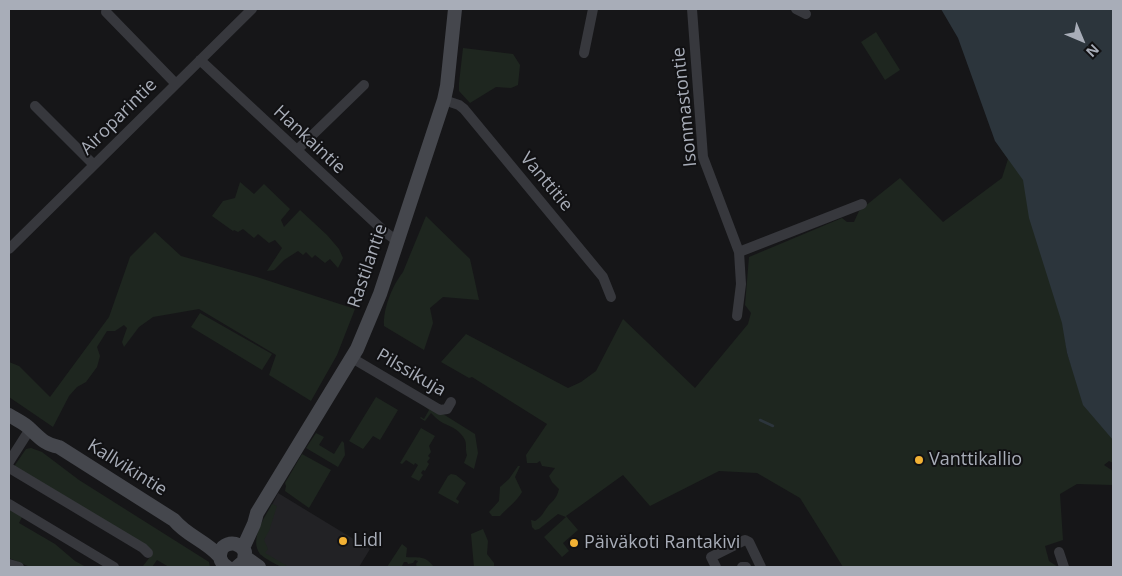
<!DOCTYPE html>
<html>
<head>
<meta charset="utf-8">
<style>
	body { margin:0 }
	#map { position:relative; width:1122px; height:576px; overflow:hidden; background:#161618; font-family:"Open Sans",sans-serif }
	canvas { display:block }
	.frame { position:absolute; inset:0; border:10px solid #a8adb8; pointer-events:none }
	.north { position:absolute; left:1057px; top:15px; width:50px; height:50px; -webkit-text-stroke:4px #111113; paint-order:stroke; rotate:135deg; font-size:14px; font-weight:700; line-height:20px; text-align:center; color:#a8adb8 }
	.north::after { content:''; display:block; margin:auto; width:18px; height:22px; background:#a8adb8; clip-path:polygon(50% 0,100% 100%,50% 72%,0 100%) }
</style>
</head>
<body>
<div id="map">
<canvas width="1122" height="576"></canvas>
<div class="frame"></div>
<div class="north">N</div>
</div>
<script>
const ctx = document.querySelector('canvas').getContext('2d');
ctx.lineJoin = 'round';
function paint(path, color) { ctx.fillStyle = color; ctx.fill(path, 'evenodd'); }
function strokePath(path, color, width, dash) { ctx.strokeStyle = color; ctx.lineWidth = width; ctx.lineCap = dash ? 'butt' : 'round'; ctx.setLineDash(dash || []); ctx.stroke(path); }
function drawText(font, color, halo, rows, align = 'center') {
  ctx.font = font + ' "Open Sans",sans-serif'; ctx.lineWidth = 4; ctx.setLineDash([]); ctx.textBaseline = 'middle'; ctx.strokeStyle = halo; ctx.fillStyle = color; for (const [text, x, y, turn = 0] of rows) {
    ctx.save(); ctx.translate(x, y); ctx.rotate((+turn || 0) * Math.PI / 180); ctx.textAlign = isNaN(turn) ? turn : align; if (halo) ctx.strokeText(text, 0, 0); ctx.fillText(text, 0, 0); ctx.restore();
  }
}
paint(new Path2D(`
	M278,493L370,549L359,567H281L260,554L257,540L260,529Z`), '#222225');
paint(new Path2D(`
	M876,32L900,70L885,80L861,42Z
	M463,48L513,54L520,65L518,85L511,88L496,87L470,103L459,91V83Z
	M1000,148L1047,177L1067,353L1073,370L1113,385V463L1109,461L1104,465L1113,471V485L1077,484L1060,494L1063,540L1045,546L1049,561L1058,567H843L800,498L757,473L719,471L650,506L623,475L566,516L578,530L563,543L569,551L562,557L544,537L566,517L558,514L539,529L535,530L532,527L531,520L535,521C541,517 542,515 546,509C552,500 556,501 559,489L552,482L549,476L555,468L542,466L540,461L537,463H527L526,455L547,424L472,377L469,378L441,362L466,334L568,388L581,382L596,371L623,319L695,388L748,324L751,313L745,305L749,257L842,218L847,222H854L859,211L900,178L943,222L1002,178L1008,159Z
	M240,182L254,194L264,184L290,209L281,220L284,227L300,210L327,235L339,249L343,258L338,268L330,259L325,263L315,255L312,258L306,252L303,255L298,251L284,260L274,270L267,271L282,248L275,240L269,243L258,234L254,238L243,229L238,232L234,230L233,231L212,216L223,201L235,198Z
	M426,216L470,259L479,300L443,297L430,308L433,323L424,350L384,326C383,309 392,286 403,272Z
	M155,232L181,256L257,277L355,309L337,355L311,401L269,375L276,355L199,309L153,317L139,327L124,347L122,342L127,328L124,325L115,331H107L97,347L100,356L97,367L86,382L77,387L69,396L53,427L9,397V362L19,366L50,397L109,317L130,257Z
	M200,313L272,354L262,370L191,327Z
	M376,397L398,410L380,440L373,436L363,449L349,441Z
	M425,405L443,414L475,434L478,453L474,469L464,463L467,455C465,450 467,445 465,440C460,430 452,427 443,423C439,421 434,416 431,413L425,421L420,418L421,417L424,419L429,410L424,406Z
	M421,428L435,436L429,446L431,452L428,456L430,458L427,462L429,464L425,471L423,470L421,473L423,475L419,481L411,477L418,465L415,463L414,465L406,460L402,464L400,463Z
	M316,433L324,437L319,445L334,454L342,441L344,443L345,455L338,467L306,448Z
	M31,448L42,452L79,480L209,562L210,567H169L157,560L152,567L143,566L153,553L147,548L13,468L26,449Z
	M302,454L331,470L309,508L285,491L286,486L285,483Z
	M518,466H520L515,477L522,492C517,501 507,508 500,516H492L489,512L499,501L500,487L509,479Z
	M451,474L456,475L466,483L456,499L459,501L458,504L438,493L448,476Z
	M272,504L277,506L269,531L264,540L268,549L265,553L289,567C281,567 277,565 270,561C267,559 263,557 260,554C249,539 265,517 272,504Z
	M9,508L22,517L19,523L55,544L75,561L86,567H30L9,558Z
	M483,529L488,541L487,554L494,563V567H474L471,534Z
	M402,544L407,548L406,557C419,558 425,555 434,567H417L416,564L418,561L415,560L413,563L408,564L407,562H404L402,566L387,567Z`), '#1e261f');
paint(new Path2D(`
	M941,9H1113V440L1083,405L1067,353L1062,323L1029,218L1023,180L995,141L958,38Z`), '#2c353c');
strokePath(new Path2D(`
	M760,420L773,426`), '#2c353c', 2.5);
strokePath(new Path2D(`
	M692,9L703,157L739,252L741,284L737,316
	M796,9L806,14
	M106,12L176,84
	M584,53L593,9
	M200,60L385,232L397,241
	M444,100L459,105L464,109L603,277L611,297
	M35,106L94,165
	M297,150L364,85
	M9,249L252,9
	M739,252L862,204
	M352,358L440,410L447,409L451,402
	M9,462L30,429
	M11,469L143,548L148,553
	M9,504L114,567
	M1059,552L1064,567
	M9,564L19,567
	M716,567L711,557L745,540L749,542L761,567
	M742,567H746`), '#37383d', 10);
strokePath(new Path2D(`
	M9,415C15,419 24,423 29,428C40,438 44,444 59,447L174,520C187,536 206,541 219,556
	M243,548L254,524L257,513L357,349L380,294L444,100L447,86L455,9
	M245,557L259,567
	M227,567C219,562 218,554 223,547C231,541 240,543 245,552L244,561L237,567`), '#45474d', 14);
for (const [x, y, r, color] of [
	[919,460,5,"#f2b134"],
	[343,541,5,"#f2b134"],
	[574,543,5,"#f2b134"]
]) { const dot = new Path2D(); dot.arc(x, y, r, 0, 2 * Math.PI); ctx.fillStyle = color; ctx.fill(dot); strokePath(dot, '#111113', 2); }
drawText('18px', '#a8adb8', '#111113', [
	["Isonmastontie",685,107,-96],
	["Airoparintie",119,117,-45],
	["Hankaintie",309,140,43],
	["Vanttitie",546,182,50],
	["Rastilantie",368,266,-71],
	["Pilssikuja",411,373,30],
	["Kallvikintie",127,468,32]
]);
drawText('18px', '#a8adb8', '#111113', [
	["Vanttikallio",929,460],
	["Lidl",353,541],
	["Päiväkoti Rantakivi",584,543]
], 'left');
</script>
</body>
</html>
